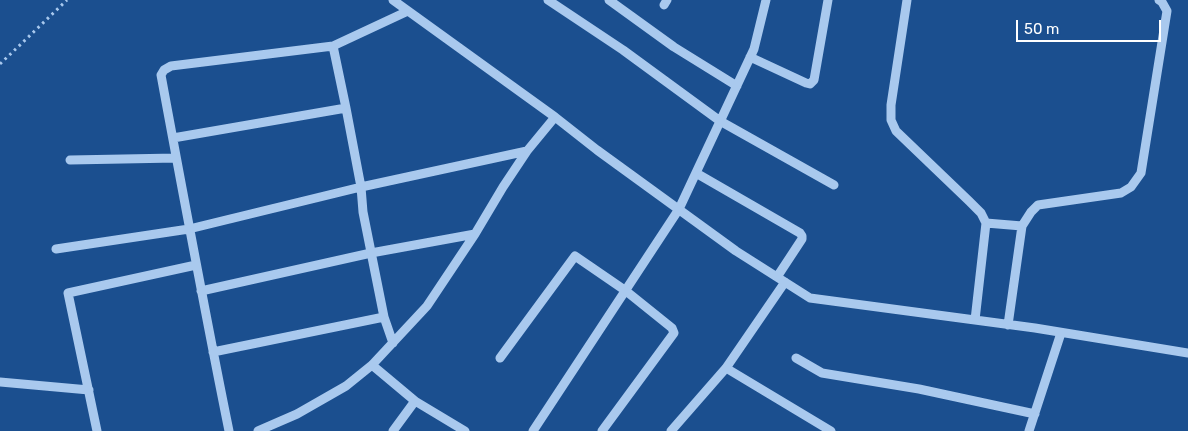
<!DOCTYPE html>
<html>
<head>
<meta charset="utf-8">
<style>
	body { margin:0 }
	#map { position:relative; width:1188px; height:431px; overflow:hidden; background:#1b4f8f; font-family:Rubik,sans-serif }
	canvas { display:block }
	.scale { position:absolute; left:1016px; top:20px; width:145px; height:22px; box-sizing:border-box; border:2px solid #fff; border-top:0; padding-left:6px; font-size:15px; line-height:18px; white-space:nowrap; color:#fff; -webkit-text-stroke:4px #1b4f8f; paint-order:stroke }
</style>
</head>
<body>
<div id="map">
<canvas width="1188" height="431"></canvas>
<div class="scale">50 m</div>
</div>
<script>
const ctx = document.querySelector('canvas').getContext('2d');
ctx.lineJoin = 'round';
function strokePath(path, color, width, dash) { ctx.strokeStyle = color; ctx.lineWidth = width; ctx.lineCap = dash ? 'butt' : 'round'; ctx.setLineDash(dash || []); ctx.stroke(path); }
strokePath(new Path2D(`
	M0,64L67,0`), '#a9c9ee', 3, [2.5, 4]);
strokePath(new Path2D(`
	M393,0L555,117L597,150L736,251L810,298L1035,328L1188,353
	M548,0L623,50L720,121L834,185
	M609,0L674,47L737,86
	M907,0L891,105V120L896,131L969,201L981,213L986,223L975,320
	M664,5L667,0
	M333,46L408,11
	M750,57L806,83L810,84L814,80L828,0
	M173,138L346,108
	M70,160L176,158
	M696,173L800,233L802,236V239L777,277
	M986,223L1022,226
	M56,249L189,229L361,187L346,108L333,46L171,66L164,70L161,75C183,194 205,313 229,431
	M201,291L371,253L475,234
	M1008,325L1022,226L1031,212L1038,205L1121,193L1131,187L1141,173L1167,11L1162,2L1159,0
	M393,343L384,317L363,212L361,187L527,151
	M213,352L384,317
	M500,358L575,256L626,291L672,328L674,333L602,431
	M796,358L822,373L919,389L1035,414
	M372,365L415,401L393,431
	M726,368L831,431
	M0,382L89,390
	M415,401L465,431
	M97,431L68,293L196,265
	M258,431L297,414L346,386L372,365L427,306L475,234L503,187L527,151L555,117
	M533,431L679,209L754,49L766,0
	M671,431L726,368L785,282
	M1029,431L1061,333`), '#a9c9ee', 9);
</script>
</body>
</html>
